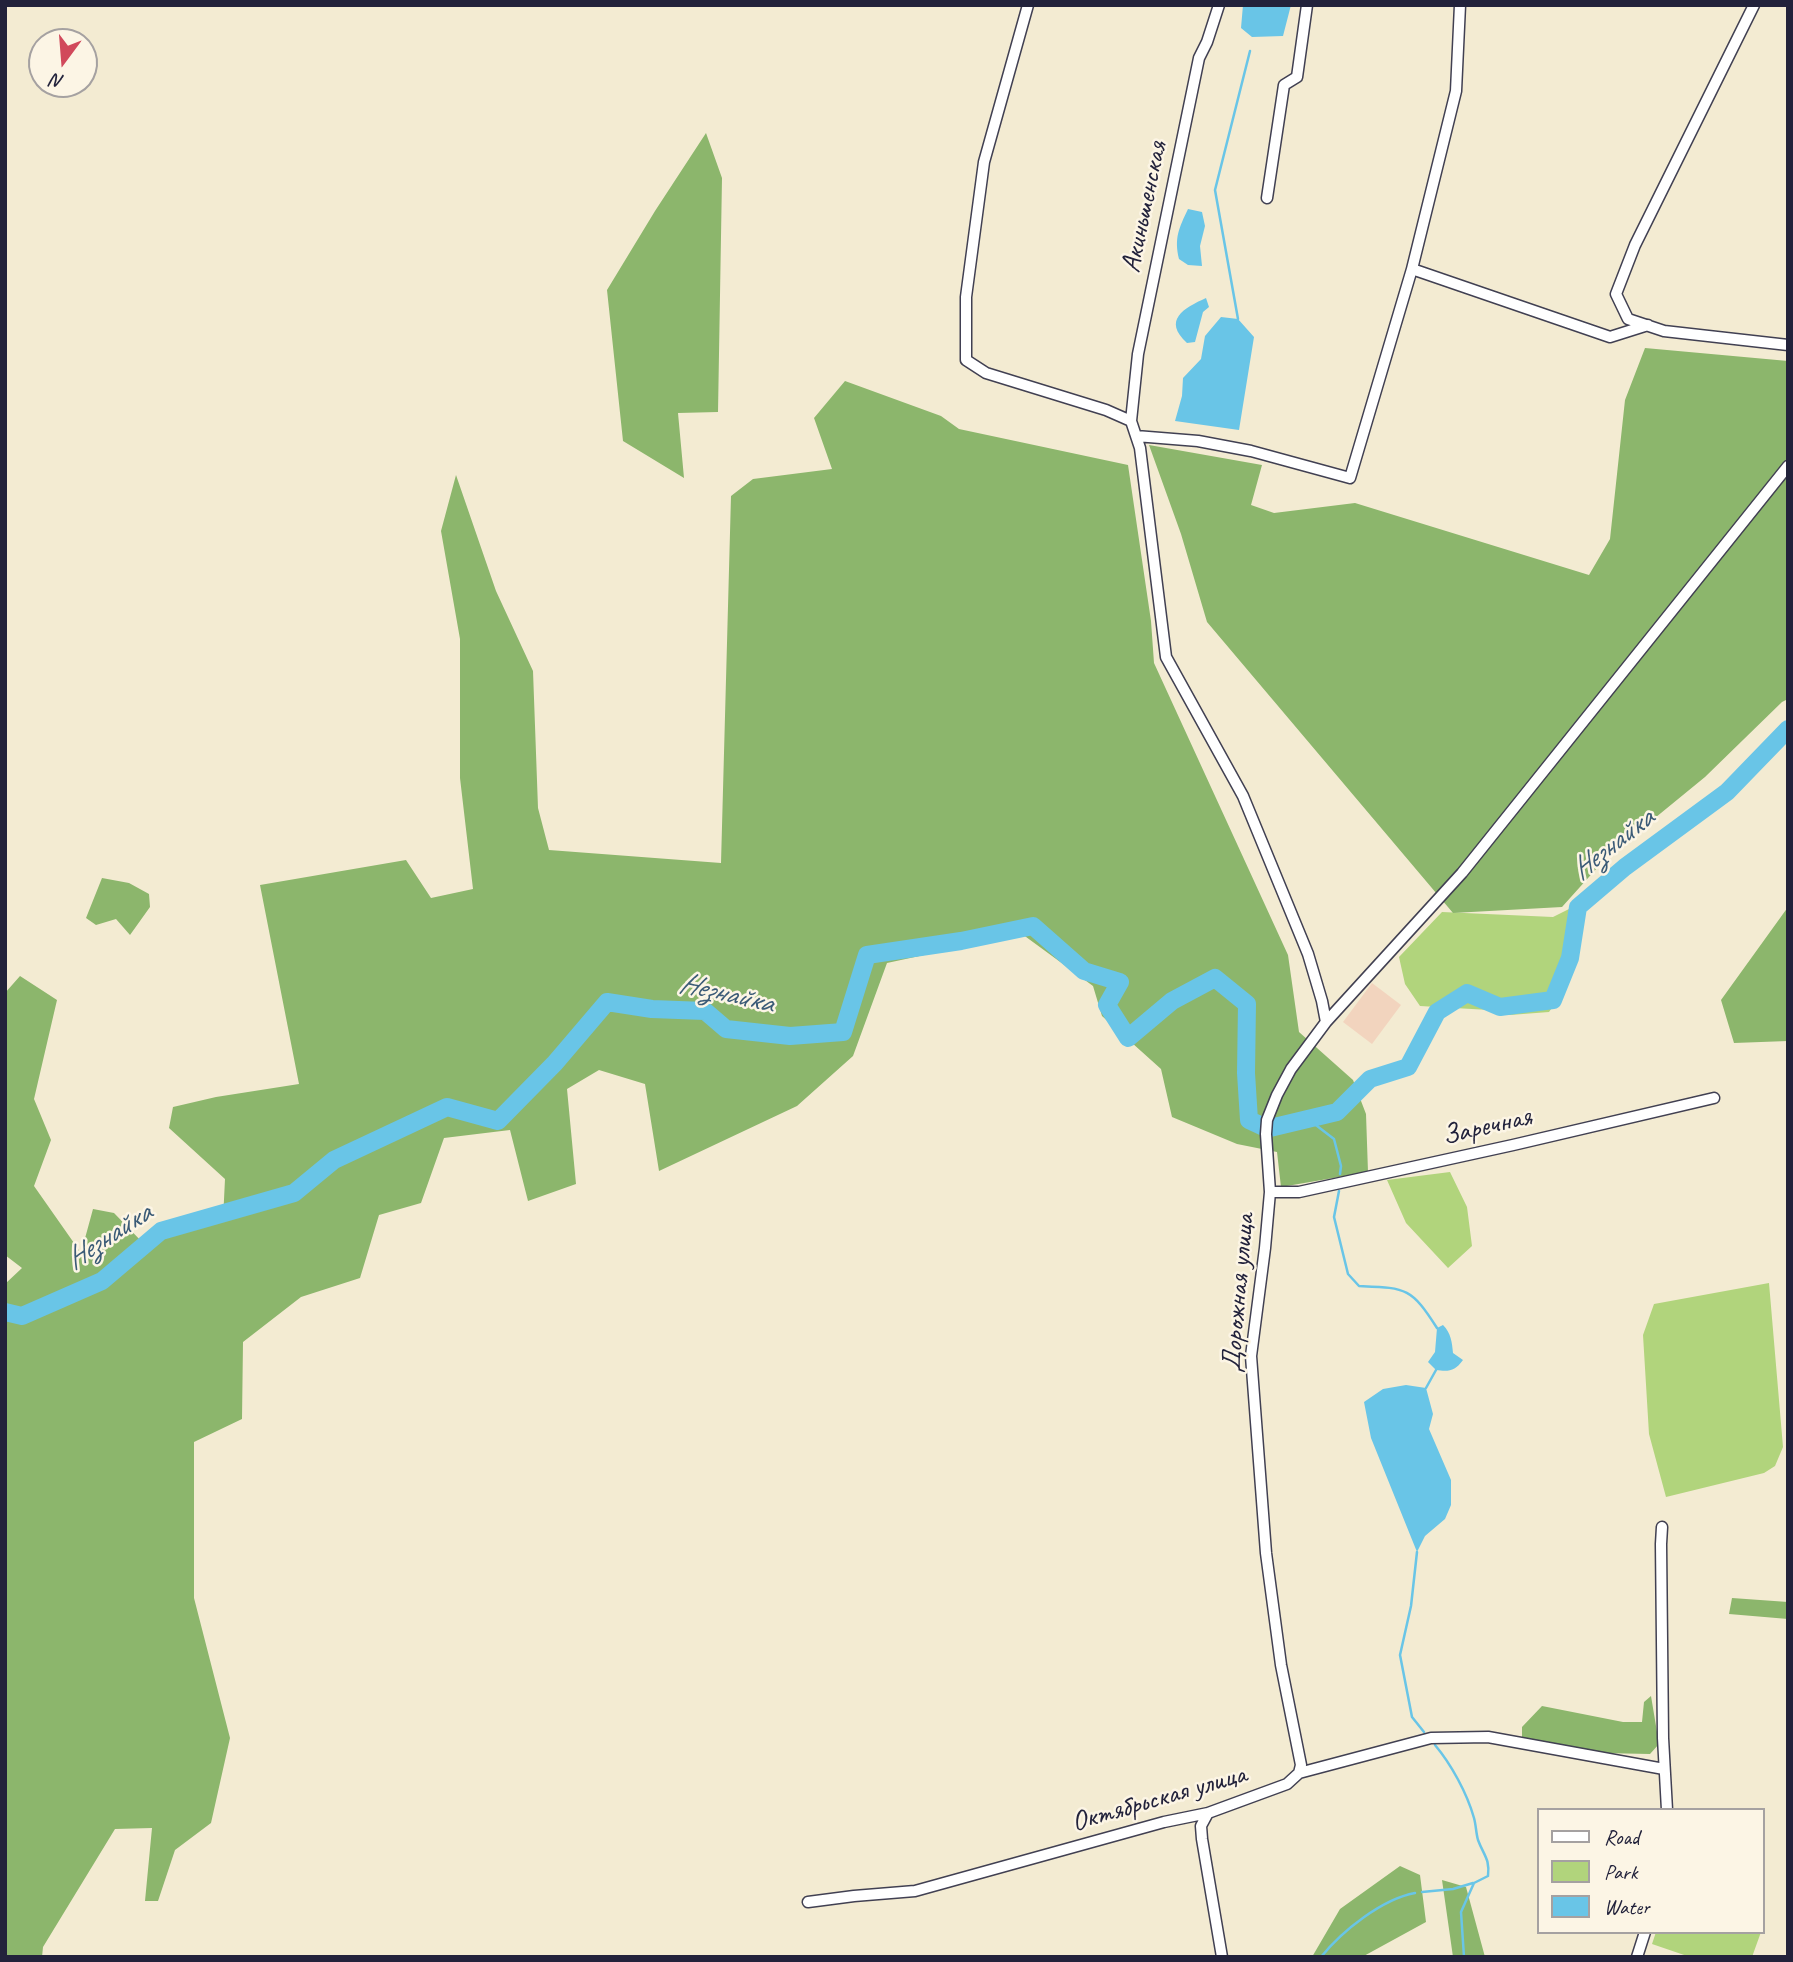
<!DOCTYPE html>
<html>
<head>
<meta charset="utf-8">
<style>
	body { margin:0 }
	#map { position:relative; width:1793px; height:1962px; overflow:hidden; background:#f3ebd2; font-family:Caveat,sans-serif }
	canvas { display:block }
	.frame { position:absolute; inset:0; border:7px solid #22223b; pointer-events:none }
	.legend { position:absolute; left:1537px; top:1808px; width:228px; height:126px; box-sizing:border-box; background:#fcf5e5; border:2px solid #a5a1a1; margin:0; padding:9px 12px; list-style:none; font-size:21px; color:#22223b }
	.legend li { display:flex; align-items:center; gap:14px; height:35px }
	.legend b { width:35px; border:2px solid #a5a1a1 }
	.north { position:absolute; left:28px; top:28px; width:70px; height:70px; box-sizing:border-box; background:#fcf5e5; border:2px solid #a5a1a1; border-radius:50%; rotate:196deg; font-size:19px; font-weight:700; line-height:28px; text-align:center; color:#22223b }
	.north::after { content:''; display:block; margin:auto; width:24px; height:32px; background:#d1495b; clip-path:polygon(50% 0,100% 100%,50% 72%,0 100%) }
</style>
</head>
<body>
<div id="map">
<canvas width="1793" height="1962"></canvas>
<div class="frame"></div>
<ul class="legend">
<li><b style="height:9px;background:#fff"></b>Road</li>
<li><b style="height:19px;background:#b1d47c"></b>Park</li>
<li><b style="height:19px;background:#69c5e7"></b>Water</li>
</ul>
<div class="north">N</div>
</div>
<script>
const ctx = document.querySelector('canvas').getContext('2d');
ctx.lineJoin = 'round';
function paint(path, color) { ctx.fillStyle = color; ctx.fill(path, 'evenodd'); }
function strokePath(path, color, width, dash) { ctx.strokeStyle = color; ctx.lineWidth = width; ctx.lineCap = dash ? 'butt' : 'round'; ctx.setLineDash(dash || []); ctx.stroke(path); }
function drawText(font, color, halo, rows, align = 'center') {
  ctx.font = font + ' Caveat,sans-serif'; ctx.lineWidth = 5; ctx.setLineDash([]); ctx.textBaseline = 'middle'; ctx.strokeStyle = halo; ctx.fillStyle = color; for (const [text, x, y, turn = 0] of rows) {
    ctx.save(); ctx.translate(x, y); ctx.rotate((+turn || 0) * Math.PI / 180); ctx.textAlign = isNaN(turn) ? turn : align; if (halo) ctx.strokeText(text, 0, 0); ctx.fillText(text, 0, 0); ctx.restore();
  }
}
paint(new Path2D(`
	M1372,983L1401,1005L1372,1044L1343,1022Z`), '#f2d4be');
paint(new Path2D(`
	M1571,908L1584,909L1573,966L1564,991L1549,1012L1510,1015L1489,1010L1420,1006L1405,984L1399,957L1442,912L1553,917Z
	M1450,1172L1467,1207L1472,1246L1448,1268L1406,1223L1387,1180Z
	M1769,1283L1783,1447L1775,1466L1764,1473L1666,1497L1649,1434L1643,1335L1654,1304Z
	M1656,1932H1761L1752,1957H1690L1652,1944Z`), '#b1d47c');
paint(new Path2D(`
	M706,133L722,178L718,412L678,413L684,478L623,441L607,290L655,211Z
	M1645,348L1788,361V699L1782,702L1705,777L1606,858L1562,907L1453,913L1207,622L1181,534L1149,445L1262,465L1251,505L1274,513L1355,503L1589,575L1610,539L1625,400Z
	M845,381L941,416L959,429L1128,465L1151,621L1154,663L1288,955L1299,1032L1353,1080L1366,1114L1368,1172L1281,1187L1277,1152L1237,1144L1172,1117L1161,1069L1102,1016L1093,986L1022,934L887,963L853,1056L797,1106L659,1171L645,1084L599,1070L567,1089L576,1184L528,1201L510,1130L444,1138L421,1203L379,1215L360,1278L301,1297L243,1342L242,1419L194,1442V1598L230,1738L211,1823L175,1850L158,1901H145L152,1828L115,1829L43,1947L42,1957H5V1284L22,1268L5,1255V993L20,976L57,1000L34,1099L51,1140L34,1186L81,1253L93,1209L114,1213L145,1245L223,1220L225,1179L169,1128L173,1107L216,1097L299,1084L260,885L406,860L431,898L473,889L460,778V639L441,531L456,475L496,591L533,671L538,808L549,850L721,863L731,496L753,479L832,469L814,418Z
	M102,878L129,883L149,894L150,907L130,935L116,919L96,925L86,918Z
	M1788,907V1041L1734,1043L1721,1000Z
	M1732,1598L1788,1602V1619L1729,1614Z
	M1651,1696L1659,1744L1650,1754L1601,1753L1522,1738V1727L1542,1706L1623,1722H1642L1644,1702Z
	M1400,1866L1420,1875L1426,1922L1362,1957H1312L1340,1909Z
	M1442,1880L1466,1887L1485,1957H1453Z`), '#8cb66c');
paint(new Path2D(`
	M1243,5H1291L1283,36L1252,37L1241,28Z
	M1188,209L1202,212L1205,226L1200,246L1202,266L1188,265L1179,259C1174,238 1179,228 1188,209Z
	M1206,298L1209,307L1203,312L1195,342L1187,343C1162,320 1184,308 1206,298Z
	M1221,317L1238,319L1254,337L1239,430L1175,421L1182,396L1183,378L1201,359L1205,336Z
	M1443,1325C1451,1333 1452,1342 1453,1353L1463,1360C1455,1371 1449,1372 1436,1370L1428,1362L1435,1352L1437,1328Z
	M1406,1385L1426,1388L1433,1414L1429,1429L1451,1480V1505L1445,1519L1425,1536L1417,1552L1371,1438L1364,1402L1383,1389Z`), '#69c5e7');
strokePath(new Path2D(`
	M1238,319L1215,190L1250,51
	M1308,1119L1334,1139L1341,1166L1340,1174
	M1339,1191L1334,1217L1348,1274L1359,1286C1406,1288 1411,1287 1437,1328
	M1426,1388L1436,1370
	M1417,1552L1411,1606L1400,1655L1412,1717L1424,1732
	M1435,1745C1451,1764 1467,1793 1474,1818C1476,1825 1476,1833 1478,1840C1484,1856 1490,1859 1488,1876L1474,1883L1461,1912L1464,1957
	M1422,1892L1453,1889L1473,1883
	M1321,1957C1342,1931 1382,1899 1415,1893`), '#69c5e7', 2.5);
strokePath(new Path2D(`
	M1270,1128L1337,1112L1370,1079L1408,1067L1437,1012L1467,993L1500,1007L1553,1000L1570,958L1578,907L1625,867L1727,792L1788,729
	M5,1312L22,1316L102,1281L161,1231L294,1193L334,1160L447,1107L498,1121L555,1063L607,1002L652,1009L705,1011L726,1029L790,1036L843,1032L867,955L961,941L1033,926L1084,971L1120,982L1107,1005L1128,1038L1172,1001L1215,978L1247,1004L1246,1073L1249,1120L1264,1127`), '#69c5e7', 18);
const minor = new Path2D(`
	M1460,5L1456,91L1412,269L1610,337L1648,325
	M1754,5L1635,245L1616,294L1628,319L1664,331L1788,345
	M1267,198L1284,85L1297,77L1307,5
	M1131,421L1138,354L1199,58L1207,42L1219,5
	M1136,436L1198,441L1251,451L1350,478L1412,269
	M1326,1022L1462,873L1788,466
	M1270,1192H1299L1513,1145L1714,1098
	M1662,1527L1661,1544L1663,1738L1667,1810
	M1299,1773L1431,1738L1488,1737L1664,1769
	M1208,1813L1201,1826L1202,1839L1222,1957
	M808,1902L854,1896L915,1891L1164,1822L1208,1813L1287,1784L1299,1773L1301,1765L1281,1665L1266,1553L1251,1356L1265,1248L1270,1192L1266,1134L1267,1120L1277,1095L1291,1069L1326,1022L1322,1001L1308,954L1243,796L1166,657L1140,448L1131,421L1106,410L986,373L966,360V297L984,162L1028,5
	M1637,1957L1645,1932`);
strokePath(minor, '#414052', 13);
strokePath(minor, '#fff', 10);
drawText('28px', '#22223b', '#fcf5e5', [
	["Акиньшенская",1145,207,-78],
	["Заречная",1487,1127,-13],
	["Дорожная улица",1239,1293,-85],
	["Октябрьская улица",1159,1799,-16]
]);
drawText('italic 30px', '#3b5b77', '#fcf5e5', [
	["Незнайка",1613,845,-38],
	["Незнайка",726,994,13],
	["Незнайка",109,1237,-33]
]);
</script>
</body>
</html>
